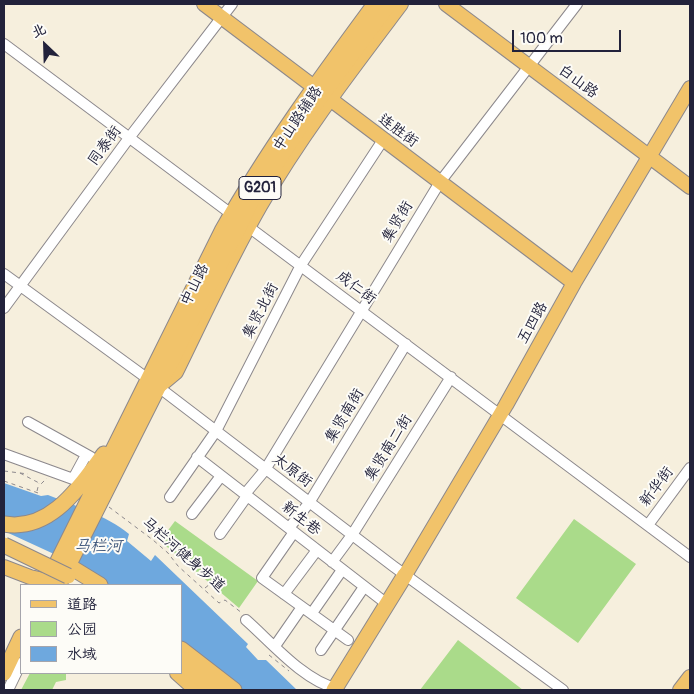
<!DOCTYPE html>
<html>
<head>
<meta charset="utf-8">
<style>
	body { margin:0 }
	#map { position:relative; width:694px; height:694px; overflow:hidden; background:#f6efdd; font-family:Pangolin,"LXGW WenKai TC",sans-serif }
	canvas { display:block }
	.frame { position:absolute; inset:0; border:5px solid #22223b; pointer-events:none }
	.legend { position:absolute; left:20px; top:584px; width:162px; height:90px; box-sizing:border-box; background:#fdfcf7; border:1px solid #a5a5ac; margin:0; padding:6px 9px; list-style:none; font-size:15px; color:#22223b }
	.legend li { display:flex; align-items:center; gap:10px; height:25px }
	.legend b { width:25px; border:1px solid #a5a5ac }
	.north { position:absolute; left:20px; top:20px; width:50px; height:50px; -webkit-text-stroke:4px #fdfcf7; paint-order:stroke; rotate:336deg; font-size:14px; font-weight:700; line-height:20px; text-align:center; color:#22223b }
	.north::after { content:''; display:block; margin:auto; width:18px; height:22px; background:#22223b; clip-path:polygon(50% 0,100% 100%,50% 72%,0 100%) }
	.scale { position:absolute; left:512px; top:30px; width:109px; height:22px; box-sizing:border-box; border:2px solid #22223b; border-top:0; padding-left:6px; font-size:15px; line-height:18px; white-space:nowrap; color:#22223b; -webkit-text-stroke:4px #fdfcf7; paint-order:stroke }
</style>
</head>
<body>
<div id="map">
<canvas width="694" height="694"></canvas>
<div class="frame"></div>
<ul class="legend">
<li><b style="height:6px;background:#f1c36a"></b>道路</li>
<li><b style="height:14px;background:#aadb8a"></b>公园</li>
<li><b style="height:14px;background:#6ea8de"></b>水域</li>
</ul>
<div class="north">北</div>
<div class="scale">100 m</div>
</div>
<script>
const ctx = document.querySelector('canvas').getContext('2d');
ctx.lineJoin = 'round';
function paint(path, color) { ctx.fillStyle = color; ctx.fill(path, 'evenodd'); }
function strokePath(path, color, width, dash) { ctx.strokeStyle = color; ctx.lineWidth = width; ctx.lineCap = dash ? 'butt' : 'round'; ctx.setLineDash(dash || []); ctx.stroke(path); }
function drawText(font, color, halo, rows, align = 'center') {
  ctx.font = font + ' Pangolin,"LXGW WenKai TC",sans-serif'; ctx.lineWidth = 4; ctx.setLineDash([]); ctx.textBaseline = 'middle'; ctx.strokeStyle = halo; ctx.fillStyle = color; for (const [text, x, y, turn = 0] of rows) {
    ctx.save(); ctx.translate(x, y); ctx.rotate((+turn || 0) * Math.PI / 180); ctx.textAlign = isNaN(turn) ? turn : align; if (halo) ctx.strokeText(text, 0, 0); ctx.fillText(text, 0, 0); ctx.restore();
  }
}
paint(new Path2D(`
	M574,519L636,564L578,643L516,598Z
	M175,521L258,581L239,608L160,541Z
	M458,640L523,690H420Z
	M30,673H66V680L56,682L52,690H21Z`), '#aadb8a');
paint(new Path2D(`
	M4,483L41,496L48,495C75,506 106,515 129,534L127,541L151,561L155,555L248,644L246,647L258,660H266L297,690H218L181,653V585H106L67,560L4,531Z`), '#6ea8de');
const minor = new Path2D(`
	M4,44L690,557
	M4,274L148,379L393,566L563,690
	M4,308L129,138L232,4
	M28,422L91,457
	M4,454L73,479L86,455
	M197,457L387,604
	M245,494L265,470L440,182L577,4
	M170,497L216,431L301,265L383,140
	M192,514L221,476
	M648,525L690,468
	M289,528L309,503L406,344
	M294,532L262,578L348,640
	M220,534L247,496
	M332,562L352,535L451,377
	M284,594L317,550
	M312,613L342,570
	M246,620C270,641 304,681 336,688V690
	M275,646L302,607
	M321,650L364,587
	M8,690L21,663`);
const major = new Path2D(`
	M204,4L574,283
	M446,4L690,187
	M158,387L176,372C203,317 229,260 260,206C301,135 352,69 401,4
	M4,567L30,577L57,583
	M405,575L506,405L574,283L690,88
	M177,673L196,690
	M680,690L690,677`);
const highway = new Path2D(`
	M4,524C51,532 79,487 104,454
	M69,566L100,585
	M59,584L253,199L314,106L389,4
	M46,585L222,231C267,151 321,77 375,4
	M181,649L234,690
	M181,662L214,690
	M4,673L21,637
	M334,690L405,575`);
strokePath(minor, '#8c888c', 12);
strokePath(major, '#8c888c', 16);
strokePath(highway, '#8c888c', 17);
strokePath(new Path2D(`
	M4,471L28,474
	M20,473L41,484L47,478
	M4,481L41,494
	M37,491L39,483
	M109,507L153,540L168,553L178,566L219,603L225,600L242,613
	M205,588L210,584
	M269,655L289,671`), '#8c888c', 1, [4, 4]);
strokePath(minor, '#fff', 10);
strokePath(major, '#f1c36a', 14);
strokePath(highway, '#f1c36a', 15);
const highwayBridge = new Path2D(`
	M4,545L68,576`);
strokePath(highwayBridge, '#8c888c', 17, []);
strokePath(highwayBridge, '#f1c36a', 15);
for (const [x, y, w] of [
	[260,188,42]
]) { const box = new Path2D(); box.roundRect(x - w / 2, y - 11.5, w, 23, 4); ctx.fillStyle = '#fdfcf7'; ctx.fill(box); strokePath(box, '#22223b', 1); }
drawText('bold 14px', '#22223b', null, [
	["G201",260,188]
]);
drawText('15px', '#22223b', '#fdfcf7', [
	["白山路",578,82,36],
	["中山路辅路",298,119,-56],
	["连胜街",398,131,36],
	["同泰街",105,146,-54],
	["集贤街",398,222,-59],
	["中山路",195,285,-64],
	["成仁街",356,288,37],
	["集贤北街",261,311,-63],
	["五四路",533,323,-61],
	["集贤南街",345,416,-59],
	["集贤南二街",389,448,-58],
	["太原街",292,471,37],
	["新华街",657,487,-53],
	["新生巷",301,519,38],
	["马栏河健身步道",183,555,41]
]);
drawText('italic 16px', '#40587c', '#fdfcf7', [
	["马栏河",98,547]
]);
</script>
</body>
</html>
